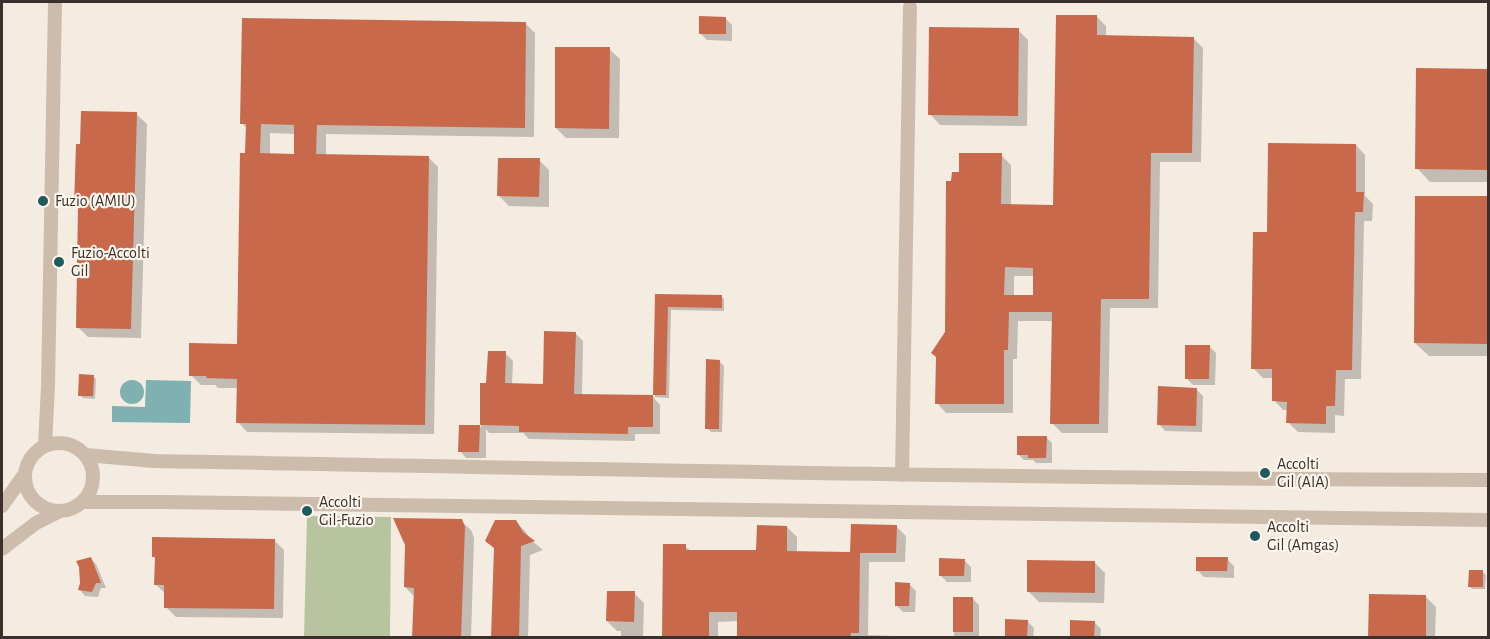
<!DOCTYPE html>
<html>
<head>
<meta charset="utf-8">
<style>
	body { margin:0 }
	#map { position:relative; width:1490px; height:639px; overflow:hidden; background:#f4ebe1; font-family:"Alegreya Sans",sans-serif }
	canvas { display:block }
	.frame { position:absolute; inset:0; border:3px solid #3b302b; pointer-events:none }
</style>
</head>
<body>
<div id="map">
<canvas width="1490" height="639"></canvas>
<div class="frame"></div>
</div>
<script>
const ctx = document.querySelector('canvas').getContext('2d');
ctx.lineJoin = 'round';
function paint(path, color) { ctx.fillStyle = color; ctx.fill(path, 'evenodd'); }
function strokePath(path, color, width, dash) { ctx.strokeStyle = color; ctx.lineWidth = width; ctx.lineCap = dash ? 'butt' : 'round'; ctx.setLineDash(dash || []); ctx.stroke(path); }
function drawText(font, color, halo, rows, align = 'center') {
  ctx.font = font + ' "Alegreya Sans",sans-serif'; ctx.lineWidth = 4.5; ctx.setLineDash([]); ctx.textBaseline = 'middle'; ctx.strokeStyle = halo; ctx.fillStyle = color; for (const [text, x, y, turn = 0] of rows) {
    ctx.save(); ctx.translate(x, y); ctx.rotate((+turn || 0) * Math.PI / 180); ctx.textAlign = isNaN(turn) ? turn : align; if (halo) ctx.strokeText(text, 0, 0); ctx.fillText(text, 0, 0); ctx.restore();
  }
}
paint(new Path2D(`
	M307,516L391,517L390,637H304Z`), '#b8c4a0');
paint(new Path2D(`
	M146,380L191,381L190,423L112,422V406L145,407Z
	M120 392a12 12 0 1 1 24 0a12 12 0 1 1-24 0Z`), '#7fb0b2');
paint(new Path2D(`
	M1097,17L1106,26V37L1193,38L1203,48L1201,162H1160L1158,308H1110L1108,433H1062L1052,423L1053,321H1018L1017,359H1013V413H946L937,403L946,332L953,182L960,173L1001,155L1011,165V206L1055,207ZM1014,276H1034V297H1014Z
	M725,18L732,25V41L707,40L700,33Z
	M525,23L535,33L534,137L326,134V155L428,157L438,167L434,434L247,432L238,422V388H218L215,385H201L191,375L239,345L247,129L242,123ZM270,133L296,134L295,155H270Z
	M1018,30L1028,40L1027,126L940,125L930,114Z
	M609,49L620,59L619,138H566L556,128Z
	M1418,69L1488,70V182H1430L1417,168Z
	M136,114L147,124L141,338L88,337L78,327L80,210L76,206Z
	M1356,145L1365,155V196L1373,204L1372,221H1364L1361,379H1345L1344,416L1335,415V433L1298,432L1288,422V410H1283L1274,400V378H1263L1253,368L1268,234Z
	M539,160L549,170V207L509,206L499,196Z
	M1416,197H1488V356H1429L1415,343Z
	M657,295L721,296L724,299V311L671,310L669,398L653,397L660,405V434H635V441L529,439L523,433H489L486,429V458H466L460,451V426L481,427L482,384H487L505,353L513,361L512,385H544L575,333L583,341L582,395L655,397Z
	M1209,346L1216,353L1215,385H1193L1186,378Z
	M720,362L724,366L722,432H711L707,428Z
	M93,376L96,379L95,399L83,398L80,395Z
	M1196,389L1203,396L1202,432L1165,431L1159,424Z
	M1046,437L1052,443V463H1036L1033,460H1024L1018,454Z
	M461,521L471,530L474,538L471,638H414L415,597L405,587Z
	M516,522L525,531L530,539L543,550L530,555L528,638H492Z
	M896,526L906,536L905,562H869L868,635L894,636L895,638H739L738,621L718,622V638H663L685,546L691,551L758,552L787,527L797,537V553H851Z
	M274,540L284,550L283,618L176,617L166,607V594L156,585V560L153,556Z
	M90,558L96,564L106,588H101L98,597L85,596L80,590Z
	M1227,559L1234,566V578L1204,577L1197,570Z
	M964,560L971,567V582H947L940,575Z
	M1095,563L1105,573L1104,603L1039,602L1028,591Z
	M1483,572L1486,575L1485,589H1472L1469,586Z
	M909,584L916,591L915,612H903L896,605Z
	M634,593L644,603L643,638H621V631H617L607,621Z
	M1426,597L1436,607L1435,638H1369Z
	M955,599H973L979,605V638H954Z
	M1027,621L1034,628L1033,638H1006Z
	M1094,622L1101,629L1100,638H1071Z`), '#0003');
paint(new Path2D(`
	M1056,15H1097V35L1194,37L1192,153H1151L1149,299H1101L1099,424H1050L1052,312H1009L1008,350H1004V404H935L936,357L931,353L945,332L946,181H951L952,172H959V153H1002L1001,204L1053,205ZM1005,267L1033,268V295H1004Z
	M699,16L726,17V34H699Z
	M242,18L526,22L525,128L317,125L316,154L429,156L425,425L236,423L237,379L206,378L207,376H189V343L237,344L240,153H245L246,124H240ZM261,124L294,125V154L260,153Z
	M929,27L1019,28L1018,116L928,115Z
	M555,47H610L609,129L555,128Z
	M1416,68L1488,69V170L1415,169Z
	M81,111L137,112L131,329L76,328L78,207H74L76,144H80Z
	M1268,143L1356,144V192H1364L1363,212H1355L1352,370H1336L1335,406H1326V424L1286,423L1287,402L1272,401V369H1251L1253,232H1267Z
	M498,158H540L539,197L497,196Z
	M1415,196H1488V344L1414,343Z
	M655,294L722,295V308L668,307L666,395H653Z
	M544,331L576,332L574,394L653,395V427H628V434L519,432V426L480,425V383H486L488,351H506L505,383L543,384Z
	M1185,345H1210L1209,379H1185Z
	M706,359L720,360L719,429H705Z
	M79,374L94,375L93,396H78Z
	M1158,386L1197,388L1196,426L1157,425Z
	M459,425H480L479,452H458Z
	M1017,436H1047L1046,458H1028V455H1017Z
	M393,518L462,519L465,527L461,638H412L414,588L404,587L405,545Z
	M495,520H516L523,532L535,541L521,546L519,638H491L494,548L485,541Z
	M851,524L897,525L896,553H860L859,633H851L850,638H737V612H709V638H662L663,544H686V550H756L757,525L787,526V551L850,552Z
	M152,537L275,539L274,609L164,608V585H154L155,557H152Z
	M91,557L101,583H96L92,592L78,590L80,583L79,567L76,561Z
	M1196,557H1228L1227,571H1196Z
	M939,558L965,559L964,576H939Z
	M1027,560L1095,561V593L1027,592Z
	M1469,570H1483V587H1468Z
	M895,582L910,583L909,606H895Z
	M607,591H635L634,622L606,621Z
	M1369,594L1426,595V638H1368Z
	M953,597H973V632H953Z
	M1005,619L1028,620L1027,638H1005Z
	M1070,620L1095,621L1094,638H1070Z`), '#c8694b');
strokePath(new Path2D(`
	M25 477a34 34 0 1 1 68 0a34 34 0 1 1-68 0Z
	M45,445L48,386L55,2
	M86,455L154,461C599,469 1044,479 1488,480
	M902,475L910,7
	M83,502H163L1488,520
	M2,506L24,475
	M2,549L36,523L58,512`), '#cdbbac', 14);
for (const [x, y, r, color] of [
	[43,201,6,"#1f5a5e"],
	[59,262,6,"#1f5a5e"],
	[1265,473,6,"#1f5a5e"],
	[307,511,6,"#1f5a5e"],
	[1255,536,6,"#1f5a5e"]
]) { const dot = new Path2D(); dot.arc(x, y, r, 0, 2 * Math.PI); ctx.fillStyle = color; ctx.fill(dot); strokePath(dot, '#fbf5ee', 2); }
drawText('16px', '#3b302b', '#fbf5ee', [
	["Fuzio (AMIU)",55,201],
	["Fuzio-Accolti",71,253],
	["Gil",71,271],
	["Accolti",1277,464],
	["Gil (AIA)",1277,482],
	["Accolti",319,502],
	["Gil-Fuzio",319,520],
	["Accolti",1267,527],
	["Gil (Amgas)",1267,545]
], 'left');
</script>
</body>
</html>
